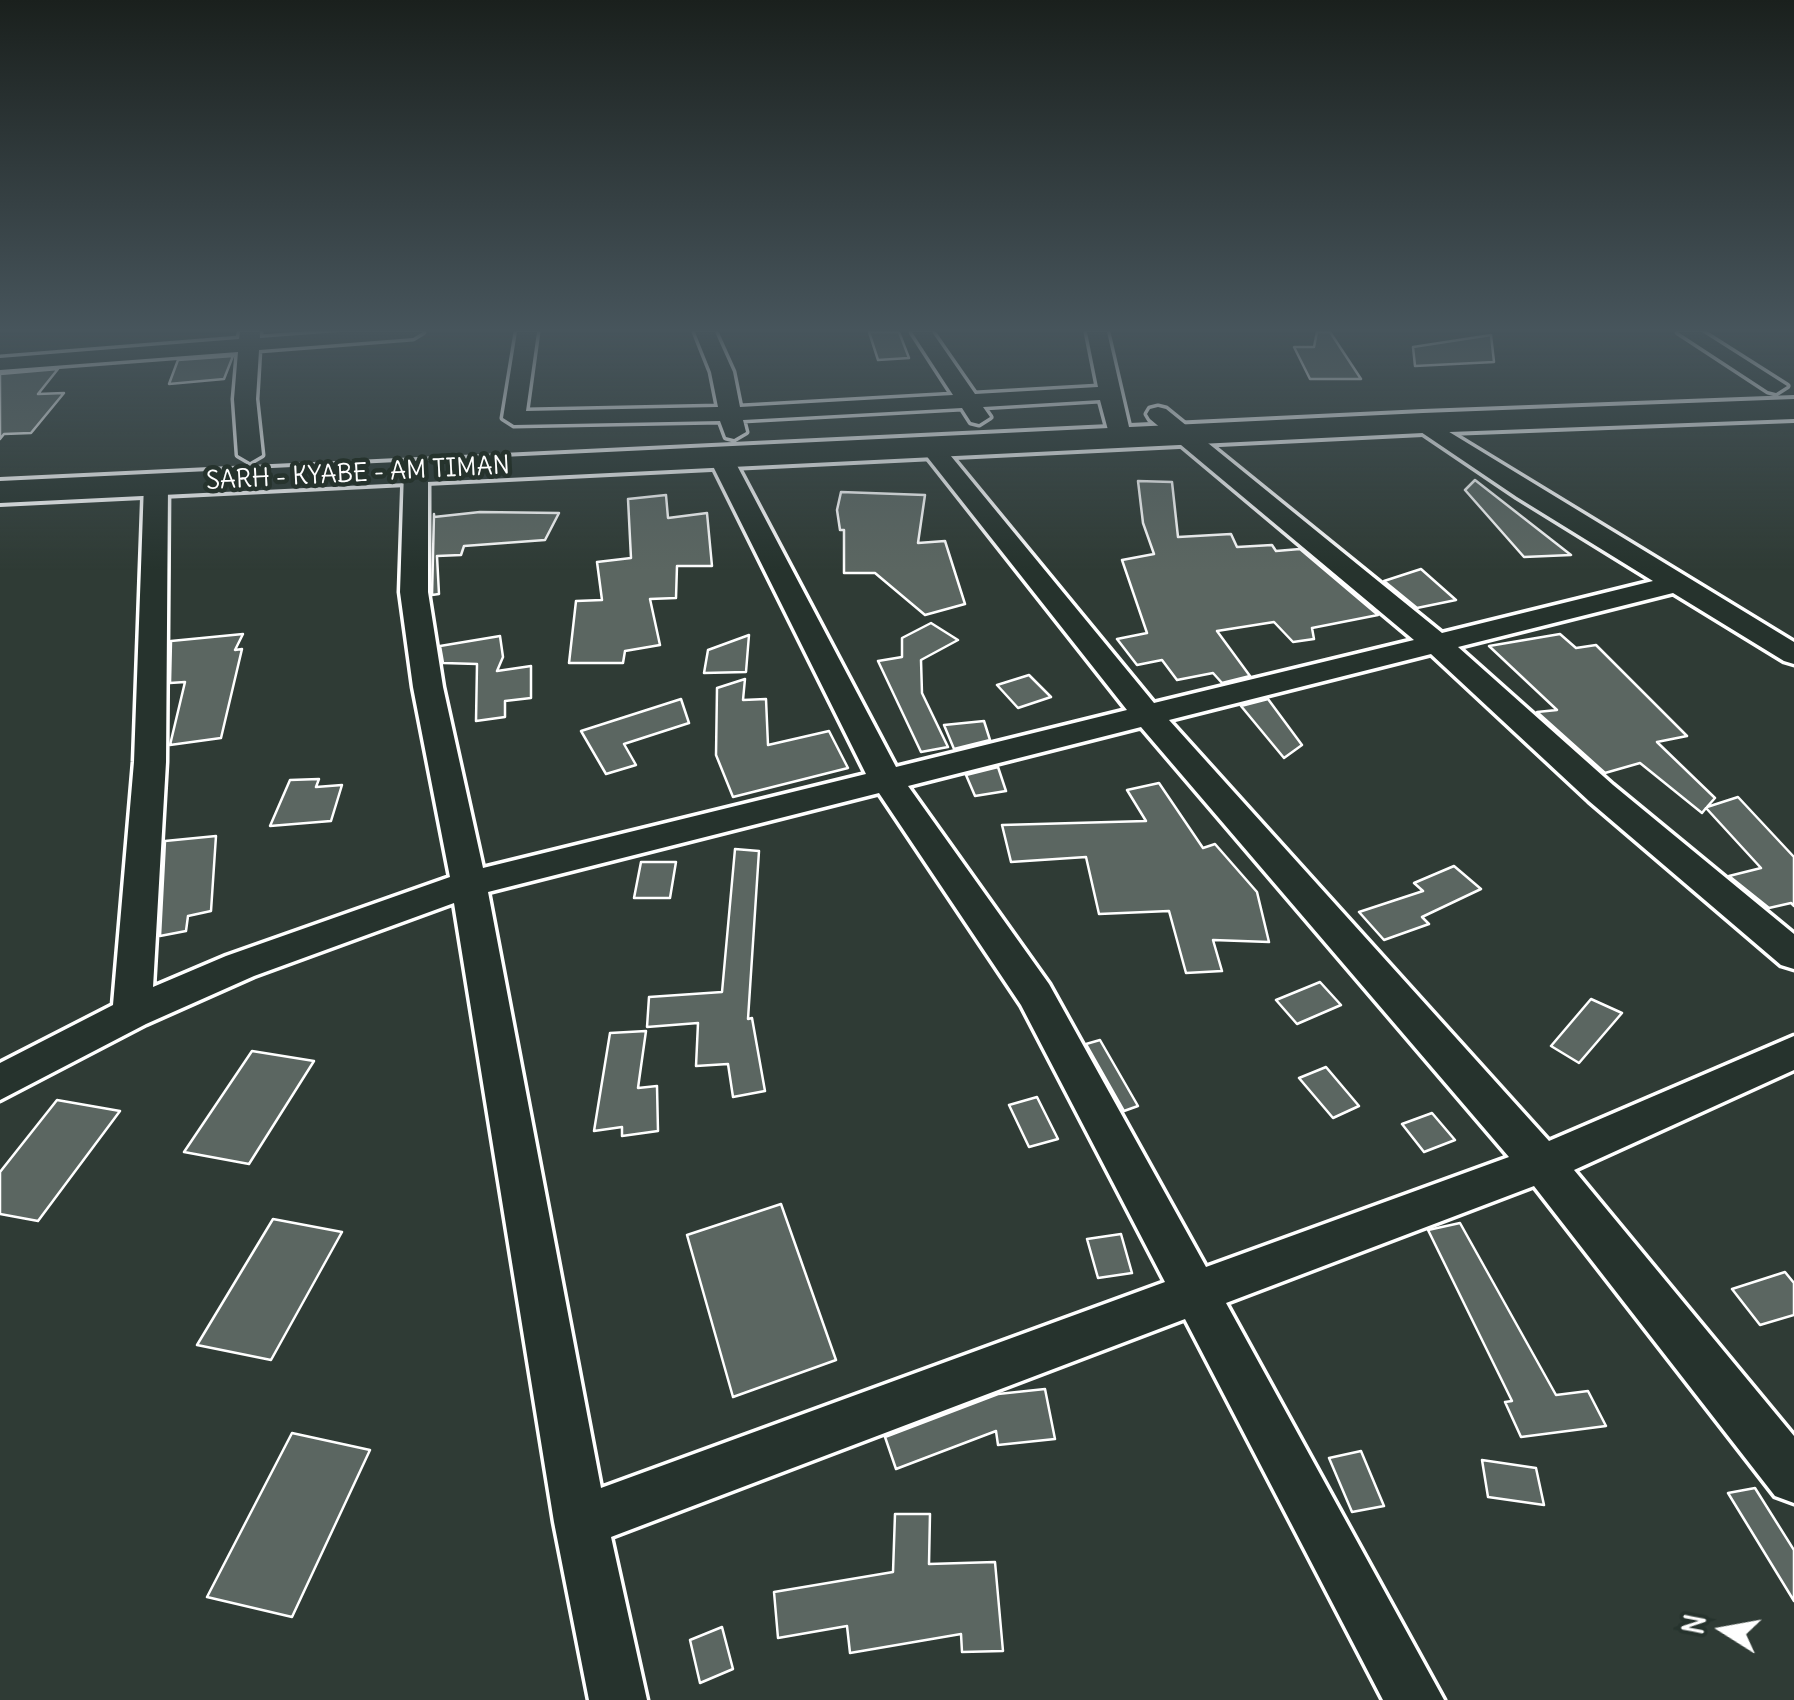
<!DOCTYPE html>
<html>
<head>
<meta charset="utf-8">
<style>
	body { margin:0 }
	#map { position:relative; width:1794px; height:1700px; overflow:hidden; background:#2f3b35; font-family:Delius,sans-serif }
	canvas { display:block }
	.north { position:absolute; left:1674px; top:1580px; width:100px; height:100px; -webkit-text-stroke:8px #26332d; paint-order:stroke; rotate:281deg; font-size:28px; font-weight:700; line-height:40px; text-align:center; color:#fff }
	.north::after { content:''; display:block; margin:auto; width:35px; height:45px; background:#fff; clip-path:polygon(50% 0,100% 100%,50% 72%,0 100%) }
</style>
</head>
<body>
<div id="map">
<canvas width="1794" height="1700"></canvas>
<div class="north">N</div>
</div>
<script>
const ctx = document.querySelector('canvas').getContext('2d');
ctx.lineJoin = 'round';
function paint(path, color) { ctx.fillStyle = color; ctx.fill(path, 'evenodd'); }
function strokePath(path, color, width, dash) { ctx.strokeStyle = color; ctx.lineWidth = width; ctx.lineCap = dash ? 'butt' : 'round'; ctx.setLineDash(dash || []); ctx.stroke(path); }
function drawText(font, color, halo, rows, align = 'center') {
  ctx.font = font + ' Delius,sans-serif'; ctx.lineWidth = 9; ctx.setLineDash([]); ctx.textBaseline = 'middle'; ctx.strokeStyle = halo; ctx.fillStyle = color; for (const [text, x, y, turn = 0] of rows) {
    ctx.save(); ctx.translate(x, y); ctx.rotate((+turn || 0) * Math.PI / 180); ctx.textAlign = isNaN(turn) ? turn : align; if (halo) ctx.strokeText(text, 0, 0); ctx.fillText(text, 0, 0); ctx.restore();
  }
}
const building = new Path2D(`
	M869,332H899L909,358L878,360Z
	M1317,332H1330L1361,379H1310L1294,347H1314Z
	M1491,335L1494,362L1415,366L1413,347Z
	M233,356L224,379L169,384L178,360Z
	M58,369L38,394L64,393L31,433L4,434L0,439V374Z
	M1475,480L1571,555L1524,557L1465,490Z
	M1138,481L1172,482L1178,537L1231,534L1237,547L1272,545L1276,551L1300,549L1378,615L1312,628L1314,639L1293,642L1274,622L1217,631L1250,676L1222,683L1213,673L1177,680L1162,660L1137,665L1117,639L1147,633L1122,560L1154,554L1143,523Z
	M841,492L925,495L918,543L945,541L965,604L925,615L875,573H844V530H840L837,510Z
	M666,495L668,518L707,513L712,566H677L676,598L650,599L660,645L625,651L623,663H569L576,601L602,600L597,562L631,558L628,499Z
	M480,512L559,513L545,540L464,546L461,555L437,556L439,594L432,595L434,514V517Z
	M1421,569L1456,600L1417,608L1384,581Z
	M931,623L958,640L921,660L922,693L948,747L921,752L878,661L902,657V638Z
	M243,634L235,650L242,649L221,738L170,745L185,682L170,683L171,641Z
	M1560,634L1576,648L1596,645L1687,736L1657,742L1715,798L1707,807L1738,797L1794,857V906L1791,903L1769,908L1729,876L1761,868L1706,808L1702,813L1640,763L1605,773L1537,712L1557,710L1489,646Z
	M749,635L746,672L704,673L708,650Z
	M500,636L503,657L497,671L531,666V698L505,701V717L476,721L477,664L443,663L440,646Z
	M1029,675L1051,697L1018,708L997,685Z
	M745,679L743,700L766,699L768,745L829,731L848,768L733,797L716,755L717,688Z
	M681,699L689,723L624,744L636,765L606,774L581,731Z
	M1268,699L1302,745L1284,758L1241,706Z
	M984,721L990,740L954,749L944,725Z
	M998,767L1006,791L975,796L966,775Z
	M319,779L316,787L342,785L331,821L270,826L290,780Z
	M1159,783L1203,848L1215,844L1257,892L1269,942L1213,940L1222,971L1186,973L1169,911L1099,914L1086,857L1011,862L1002,825L1146,821L1127,790Z
	M216,836L211,911L188,916L186,931L160,936L165,841Z
	M735,849L759,851L748,1019L752,1018L765,1091L733,1097L728,1064L696,1066L698,1023L647,1027L649,997L722,992Z
	M641,862H676L670,898H634Z
	M1454,866L1481,889L1422,917L1429,924L1384,940L1359,912L1423,891L1414,883Z
	M1320,982L1341,1005L1297,1024L1276,1000Z
	M1591,999L1622,1013L1579,1063L1551,1046Z
	M646,1031L638,1088L657,1086L658,1131L622,1136V1127L594,1131L610,1033Z
	M1100,1040L1138,1106L1124,1111L1086,1044Z
	M252,1051L314,1061L249,1164L184,1152Z
	M1326,1067L1359,1106L1333,1118L1299,1078Z
	M1037,1097L1058,1139L1029,1147L1009,1105Z
	M57,1100L120,1111L38,1221L0,1214V1172Z
	M1432,1113L1455,1140L1424,1152L1402,1124Z
	M781,1204L836,1360L733,1397L687,1235Z
	M273,1219L342,1232L271,1360L197,1345Z
	M1460,1223L1556,1395L1588,1391L1606,1426L1521,1437L1505,1402L1512,1401L1428,1230Z
	M1121,1234L1132,1273L1098,1278L1087,1239Z
	M1785,1272L1794,1283V1315L1760,1325L1732,1289Z
	M1045,1389L1055,1439L998,1445L996,1431L896,1469L885,1437L998,1394Z
	M292,1433L370,1450L292,1617L207,1597Z
	M1361,1451L1384,1506L1352,1512L1329,1458Z
	M1482,1460L1536,1468L1544,1505L1488,1497Z
	M1755,1488L1794,1550V1601L1728,1493Z
	M895,1514H930L929,1564L995,1562L1003,1651L962,1652L961,1634L850,1653L847,1626L778,1638L774,1592L893,1572Z
	M722,1627L733,1669L700,1683L690,1640Z`);
paint(building, '#5b6661');
strokePath(building, '#fff', 2.5);
const minor = new Path2D(`
	M240,332H260V338L339,332H423L413,338L259,350L256,399L262,455L250,462L238,455L234,399L238,352L0,370V358L239,339Z
	M517,332H537L526,411L718,407L711,372L695,332H715L733,372L740,407L953,395L912,332H932L975,394L1098,387L1087,332H1107L1132,440L1128,445H1112L1100,400L983,407L990,417L979,424L971,422L962,408L743,420L746,432L734,439L726,437L720,421L514,425L503,418Z
	M1678,332H1702L1787,386L1776,393L1768,391Z
	M1158,407L1166,409L1442,633L1653,581L1517,497L1415,428L1411,423L1423,416L1794,642V664L1784,661L1673,593L1458,647L1613,785L1794,934V969L1781,965L1589,801L1431,654L1169,720L1549,1141L1794,1036V1070L1574,1170L1794,1436V1503L1775,1496L1534,1186L1226,1303L1444,1700H1383L1185,1319L611,1537L647,1700H589L554,1522L454,903L254,976L146,1024L0,1100V1063L113,1005L134,762L144,484L156,477L168,484L166,762L153,987L226,956L450,877L413,687L400,592L404,472L407,467L416,465L428,472V592L443,687L483,868L866,774L708,456L720,449L732,456L896,767L1127,710L925,454L921,449L933,442L941,444L1154,703L1414,640L1150,419L1147,414L1150,409ZM1141,727L1509,1157L1206,1267L1049,984L908,786ZM879,793L1021,1005L1165,1282L601,1488L488,892Z`);
const highway = new Path2D(`
	M1794,399V419L1423,433L0,503V481L1423,413Z`);
strokePath(minor, '#fff', 7);
strokePath(highway, '#fff', 8);
paint(minor, '#26332d');
paint(highway, '#26332d');
const sky = ctx.createLinearGradient(0, 0, 0, 570);
sky.addColorStop(0, '#1a201d');
sky.addColorStop(0.58, '#47555c');
sky.addColorStop(1, '#47555c00');
ctx.fillStyle = sky;
ctx.fillRect(0, 0, 1794, 570);
drawText('25px', '#fff', '#26332d', [
	["SARH - KYABE - AM TIMAN",358,474,-3]
]);
</script>
</body>
</html>
